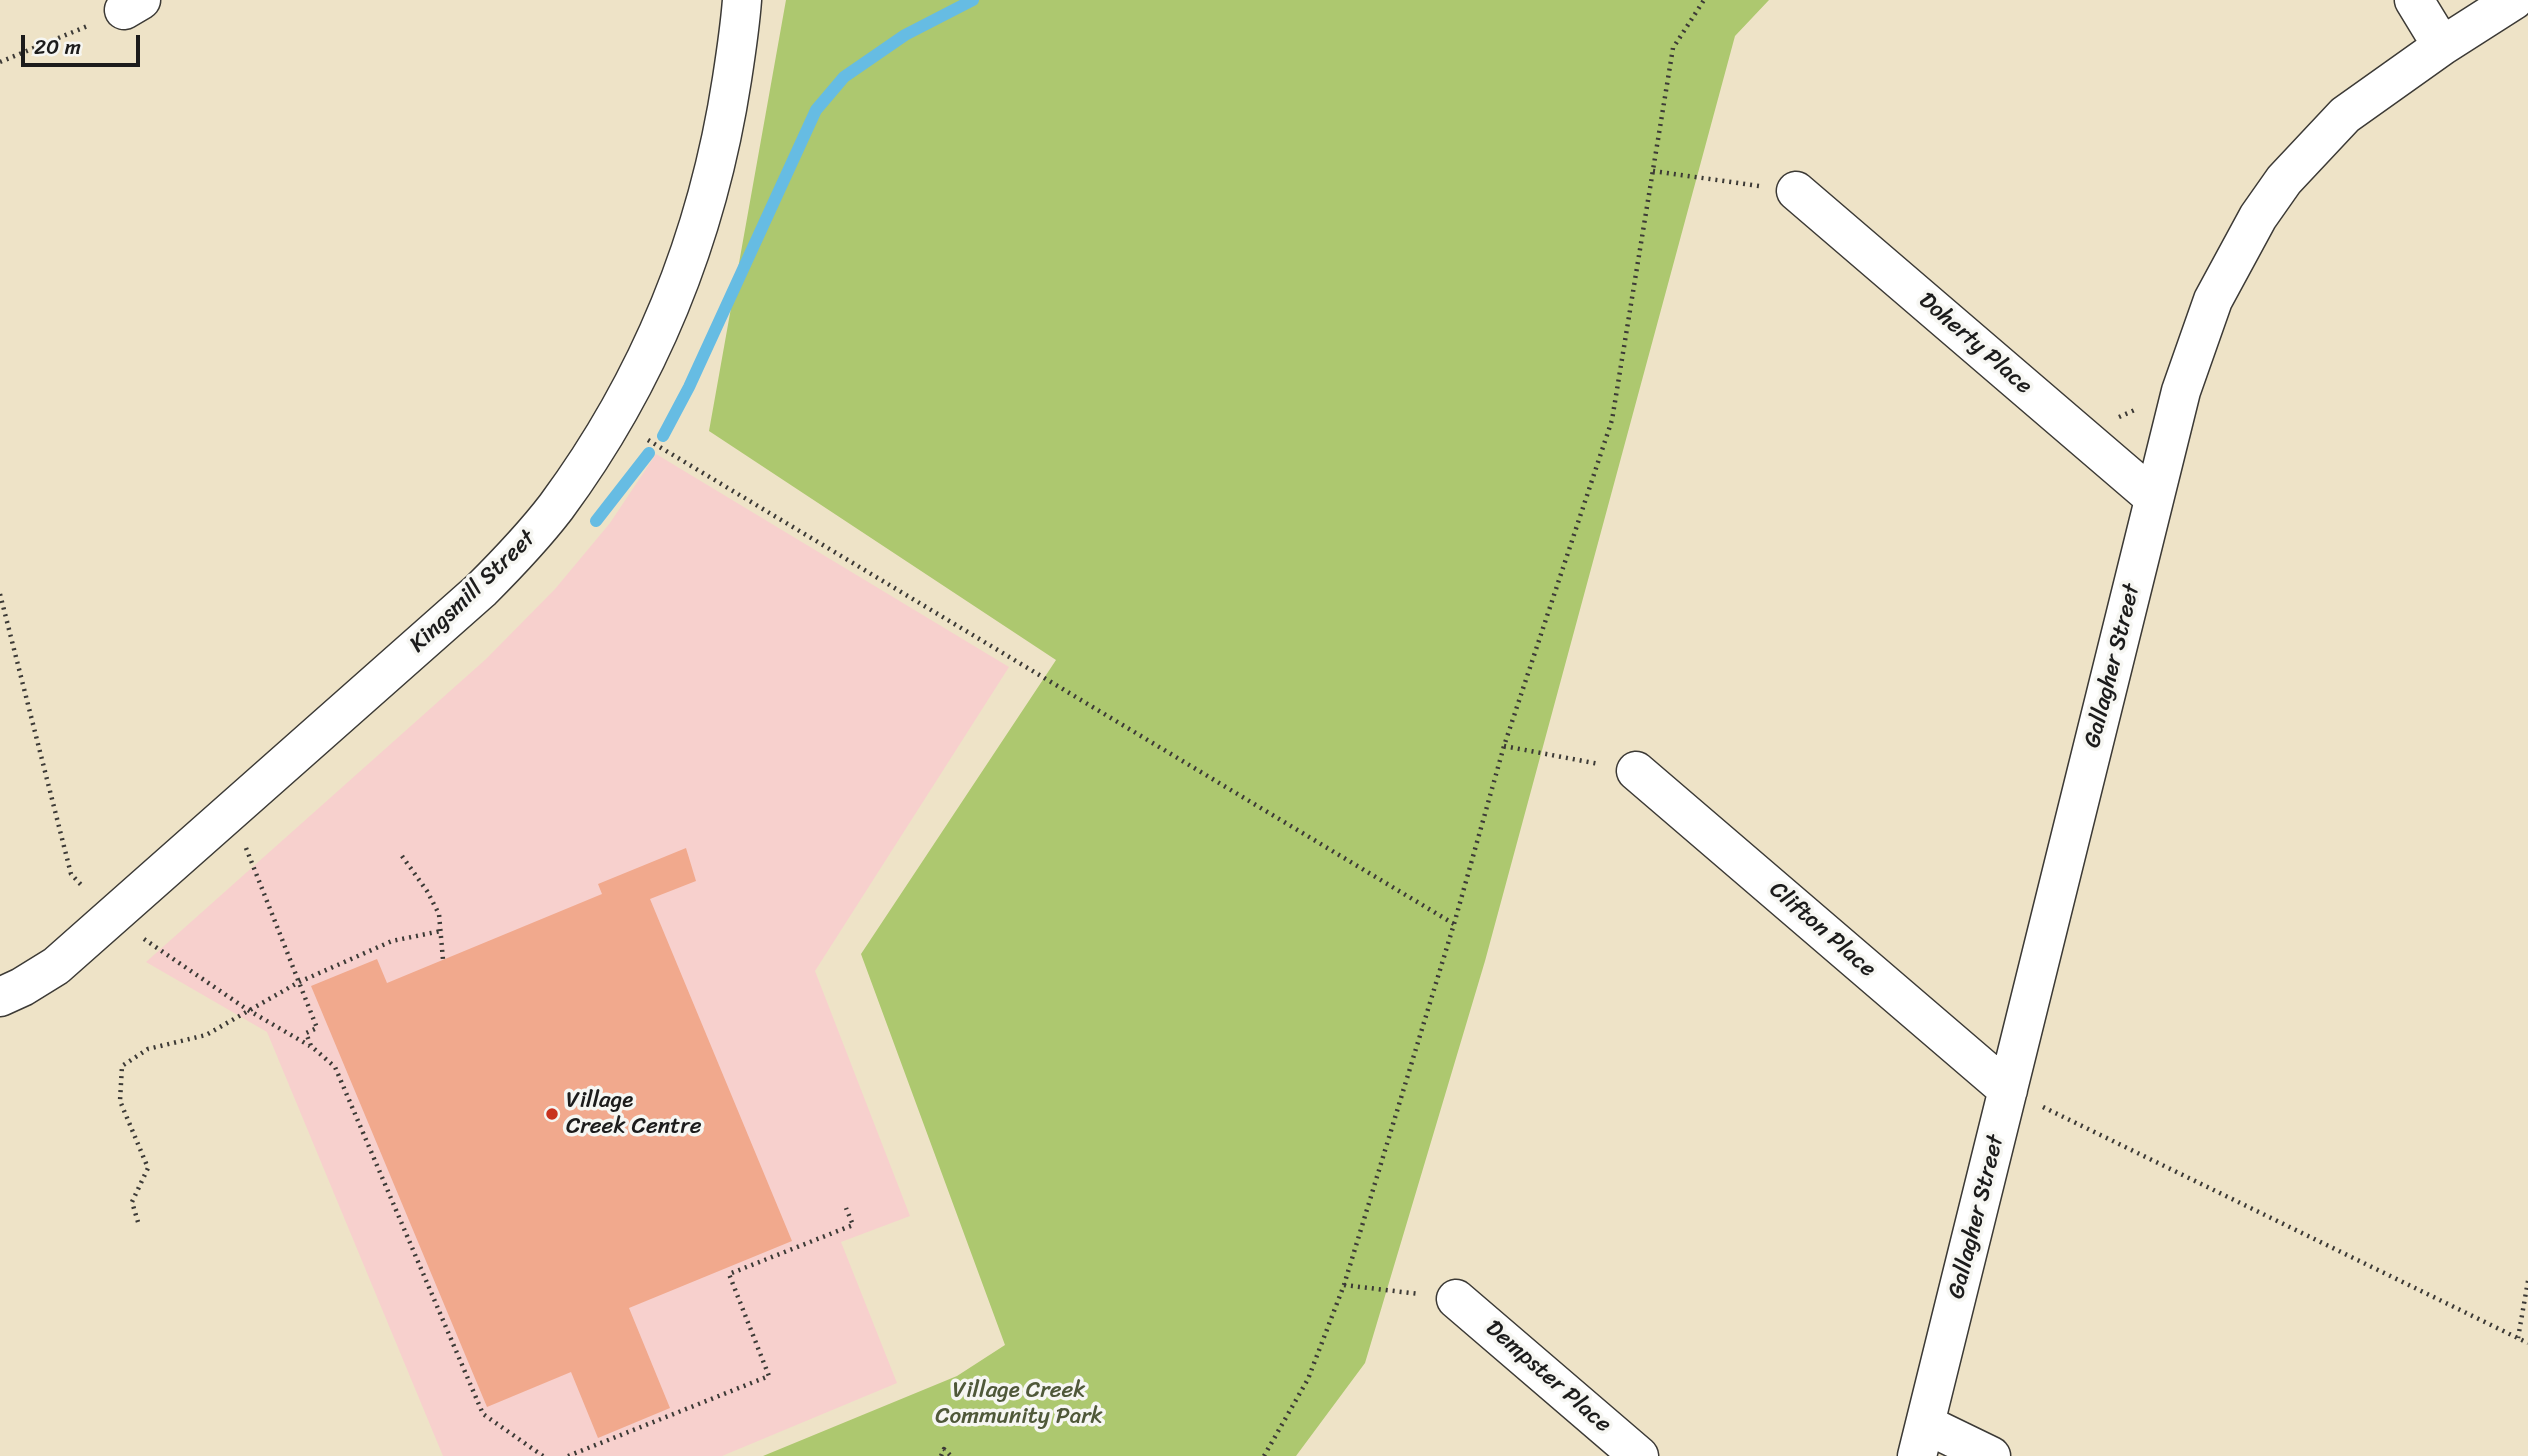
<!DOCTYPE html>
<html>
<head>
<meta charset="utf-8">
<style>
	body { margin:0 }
	#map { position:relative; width:2528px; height:1456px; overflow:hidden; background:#eee3c7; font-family:Sriracha,sans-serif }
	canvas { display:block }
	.scale { position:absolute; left:21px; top:35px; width:119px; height:32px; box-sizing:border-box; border:4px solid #1c1c1c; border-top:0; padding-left:9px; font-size:21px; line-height:24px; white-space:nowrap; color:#1c1c1c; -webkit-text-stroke:5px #f6f6f2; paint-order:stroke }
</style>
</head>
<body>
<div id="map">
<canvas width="2528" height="1456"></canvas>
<div class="scale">20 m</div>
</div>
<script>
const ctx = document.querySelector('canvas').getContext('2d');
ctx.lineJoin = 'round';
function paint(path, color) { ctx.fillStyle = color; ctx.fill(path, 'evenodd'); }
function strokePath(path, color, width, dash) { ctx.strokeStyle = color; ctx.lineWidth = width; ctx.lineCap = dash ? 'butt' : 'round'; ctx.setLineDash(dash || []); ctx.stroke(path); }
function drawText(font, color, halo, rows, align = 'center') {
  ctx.font = font + ' Sriracha,sans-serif'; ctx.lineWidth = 7; ctx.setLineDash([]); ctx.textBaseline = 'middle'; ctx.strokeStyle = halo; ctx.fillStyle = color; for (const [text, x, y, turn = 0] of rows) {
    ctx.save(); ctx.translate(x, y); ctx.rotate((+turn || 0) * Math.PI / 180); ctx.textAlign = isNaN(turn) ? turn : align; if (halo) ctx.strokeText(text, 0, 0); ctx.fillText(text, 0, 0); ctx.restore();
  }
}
paint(new Path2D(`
	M656,454L1009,667L815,971L910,1216L841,1242L897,1383L722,1456H443L267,1032L146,962L486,659L555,589L610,523Z`), '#f7d0cd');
paint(new Path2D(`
	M786,0H1769L1735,36L1485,961L1365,1363L1296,1456H763L957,1376L1005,1345L861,954L1056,660L709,431Z`), '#adc86f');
strokePath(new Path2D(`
	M663,436L689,387L816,110L844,77L905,35L973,0
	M596,521L649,453`), '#66bce3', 12);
paint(new Path2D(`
	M686,848L696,881L650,899L792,1241L629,1308L670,1408L598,1438L571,1372L487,1407L311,986L377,959L387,983L602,894L598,884Z`), '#f1a98d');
const minor = new Path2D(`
	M2414,0L2442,46
	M124,10L141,0
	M1796,191L2154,498
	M1636,771L2008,1090
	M0,997L22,987L56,966L481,590C507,564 533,537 556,507C650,380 708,235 732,79C736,53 740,27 742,0
	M1456,1299L1639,1456
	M1925,1424L1991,1456
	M1917,1456L2181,391L2213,300L2258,217L2284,180L2345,115L2442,46L2514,0`);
strokePath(minor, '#3c3a36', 41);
strokePath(new Path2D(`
	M0,62L90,25
	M1653,171L1759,186
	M2119,417L2137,409
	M648,440L1454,924
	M0,594L71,874L84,888
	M1504,746L1599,764
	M246,848L317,1028L306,1033L311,1046L335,1067L483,1414L543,1456
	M402,856L427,891L439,914L443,960
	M144,939L248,1010L310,1046
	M2043,1107L2528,1343
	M138,1222L132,1202L148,1168L120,1101L122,1066L148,1049L206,1035L299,982L392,941L441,931
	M1344,1285L1419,1294
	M2518,1338L2528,1281
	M568,1456L769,1376L729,1274L853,1225L846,1208
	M941,1456L944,1449L951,1456
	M1264,1456L1308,1379L1344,1285L1454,924L1504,746L1612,420L1673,48L1704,0`), '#3c3a36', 4.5, [2, 5]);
strokePath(minor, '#fff', 38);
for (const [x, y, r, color] of [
	[552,1114,7,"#c8321e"]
]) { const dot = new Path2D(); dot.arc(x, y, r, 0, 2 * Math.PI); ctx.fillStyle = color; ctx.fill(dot); strokePath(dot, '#f6f6f2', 2.5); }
drawText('23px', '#1c1c1c', '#f6f6f2', [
	["Doherty Place",1975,344,41],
	["Kingsmill Street",473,592,-44],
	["Gallagher Street",2113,666,-76],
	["Clifton Place",1822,930,41],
	["Gallagher Street",1977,1217,-76],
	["Dempster Place",1548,1377,41]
]);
drawText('23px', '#1c1c1c', '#f6f6f2', [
	["Village",566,1101],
	["Creek Centre",566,1127]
], 'left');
drawText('23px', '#4f5839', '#f6f6f2', [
	["Village Creek",1019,1391],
	["Community Park",1019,1417]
]);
</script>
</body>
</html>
